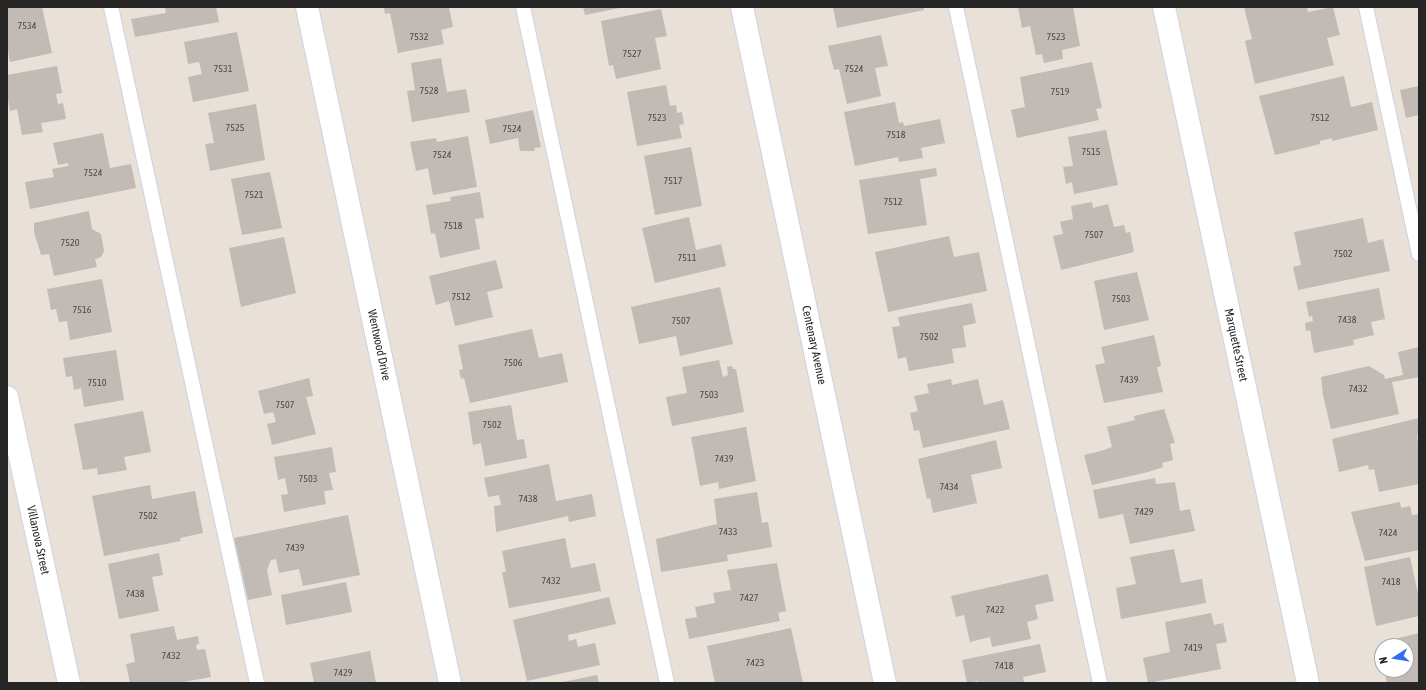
<!DOCTYPE html>
<html>
<head>
<meta charset="utf-8">
<style>
	body { margin:0 }
	#map { position:relative; width:1426px; height:690px; overflow:hidden; background:#e9e0d7; font-family:"Asap Condensed",sans-serif }
	canvas { display:block }
	.frame { position:absolute; inset:0; border:8px solid #262626; pointer-events:none }
	.north { position:absolute; left:1374px; top:638px; width:40px; height:40px; box-sizing:border-box; background:#fff; border:1px solid #a8a8a8; border-radius:50%; rotate:258deg; font-size:11px; font-weight:700; line-height:16px; text-align:center; color:#262626 }
	.north::after { content:''; display:block; margin:auto; width:14px; height:18px; background:#376cf7; clip-path:polygon(50% 0,100% 100%,50% 72%,0 100%) }
</style>
</head>
<body>
<div id="map">
<canvas width="1426" height="690"></canvas>
<div class="frame"></div>
<div class="north">N</div>
</div>
<script>
const ctx = document.querySelector('canvas').getContext('2d');
ctx.lineJoin = 'round';
function paint(path, color) { ctx.fillStyle = color; ctx.fill(path, 'evenodd'); }
function strokePath(path, color, width, dash) { ctx.strokeStyle = color; ctx.lineWidth = width; ctx.lineCap = dash ? 'butt' : 'round'; ctx.setLineDash(dash || []); ctx.stroke(path); }
function drawText(font, color, halo, rows, align = 'center') {
  ctx.font = font + ' "Asap Condensed",sans-serif'; ctx.lineWidth = 3; ctx.setLineDash([]); ctx.textBaseline = 'middle'; ctx.strokeStyle = halo; ctx.fillStyle = color; for (const [text, x, y, turn = 0] of rows) {
    ctx.save(); ctx.translate(x, y); ctx.rotate((+turn || 0) * Math.PI / 180); ctx.textAlign = isNaN(turn) ? turn : align; if (halo) ctx.strokeText(text, 0, 0); ctx.fillText(text, 0, 0); ctx.restore();
  }
}
paint(new Path2D(`
	M7,7H42L52,53L10,62L7,45Z
	M165,7H216L219,22L135,37L131,19L166,13Z
	M384,7H449L453,27L441,30L444,44L398,53L390,13L385,14Z
	M583,7H620V8L585,15Z
	M833,7H924V10L837,28Z
	M1018,7H1073L1080,46L1062,50L1063,59L1044,63L1042,54L1036,55L1030,26L1022,28Z
	M1244,7H1307L1308,12L1333,7L1340,35L1327,38L1334,65L1255,84L1245,41L1252,39Z
	M661,9L667,36L655,38L661,69L616,79L613,65L609,66L601,21Z
	M237,32L249,91L193,102L188,77L202,74L199,62L188,64L184,42Z
	M881,35L888,66L875,68L881,96L847,104L839,69L834,70L828,46Z
	M441,58L447,92L466,89L470,112L412,122L407,91L415,90L411,63Z
	M1092,62L1102,108L1096,109L1099,120L1017,138L1011,110L1025,107L1020,77Z
	M57,66L62,93L56,94L58,104L63,103L66,119L41,123L43,132L22,135L17,109L10,111L7,94V75Z
	M1344,76L1351,107L1372,102L1378,130L1332,141V138L1320,141V144L1275,155L1259,96Z
	M666,85L670,106L676,105L677,113L682,112L684,124L679,125L682,138L637,146L627,92Z
	M1419,86V115L1406,118L1400,90Z
	M895,102L899,123L903,122L904,126L940,119L945,143L921,148L923,158L899,162L898,157L855,166L844,112Z
	M256,104L265,160L210,171L205,144L214,143L208,113Z
	M533,110L541,147L534,148L535,151H520L518,138L490,144L485,120Z
	M1106,130L1118,185L1074,194L1072,182L1066,184L1063,167L1073,166L1068,137Z
	M103,133L110,168L131,164L136,188L30,209L25,182L54,177L52,169L68,166V163L58,165L53,143Z
	M468,136L477,187L433,195L428,168L416,171L410,142L436,138L437,142Z
	M691,147L702,206L655,215L644,156Z
	M936,168L937,176L920,179L927,225L868,234L859,180Z
	M270,172L282,228L242,235L231,179Z
	M480,192L484,218L475,219L480,249L440,258L435,233L431,234L426,205L451,201L450,197Z
	M1092,202L1093,208L1108,204L1114,227L1124,225L1126,233L1130,232L1134,252L1061,270L1053,236L1063,234L1060,222L1073,219L1071,206Z
	M89,211L92,229L101,234L104,251L101,257L95,259L97,267L54,276L49,254L41,255L34,232V223Z
	M689,217L696,250L721,244L726,266L655,283L642,228Z
	M1363,218L1368,243L1383,239L1390,271L1298,290L1293,267L1301,265L1294,232Z
	M949,236L954,257L979,252L987,291L888,312L875,252Z
	M284,237L296,293L241,307L229,248Z
	M496,260L503,288L487,292L493,317L455,326L449,301L436,305L429,276Z
	M1137,272L1149,320L1104,330L1094,281Z
	M102,279L112,332L70,340L67,321L59,322L56,309L51,310L47,289Z
	M720,287L733,344L680,356L676,336L639,344L631,307Z
	M1379,288L1385,319L1371,322L1374,335L1353,340L1354,345L1314,353L1310,330L1306,331L1305,323L1313,321L1312,316L1309,317L1306,302Z
	M972,303L976,323L963,326L966,347L952,349L954,363L909,371L906,357L898,359L892,327L900,326L898,317Z
	M532,329L539,358L562,353L568,382L470,403L464,378L461,379L459,370L463,369L458,345Z
	M1154,335L1161,366L1157,367L1163,392L1104,403L1095,365L1105,363L1101,347Z
	M1419,347V377L1392,382L1399,414L1331,429L1323,395L1321,377L1369,366L1384,375L1385,379L1403,375L1398,352Z
	M116,350L124,400L84,407L81,388L74,390L72,376L66,377L63,358Z
	M719,360L723,377L728,375L727,367L732,366L733,369H736L744,412L672,426L666,397L687,393L682,367Z
	M309,378L313,396L306,397L316,434L272,445L267,424L276,422L273,412L264,414L258,391Z
	M951,379L952,385L978,379L984,405L1003,400L1010,429L923,448L919,430L914,431L910,413L918,411L914,396L929,393L927,384Z
	M511,405L517,440L524,439L527,458L485,466L481,443L473,445L468,412Z
	M1164,409L1175,443L1170,444L1173,460L1162,463L1163,467L1148,472L1092,485L1084,455L1101,451L1112,447L1107,427L1135,420L1134,416Z
	M143,411L151,452L124,457L127,470L98,475L97,468L83,470L74,424Z
	M1419,418V435L1417,436L1419,447V484L1379,492L1374,469L1369,470L1368,465L1339,472L1332,439Z
	M746,427L756,481L719,489L718,482L700,486L691,437Z
	M996,440L1002,468L971,475L977,503L933,513L930,498L927,499L918,459Z
	M332,447L336,472L329,473L333,490L324,491L326,504L284,512L281,495L288,494L285,478L278,480L274,457Z
	M549,464L556,501L592,494L596,516L569,522L568,516L496,532L494,506L501,505L499,495L488,497L484,478Z
	M1155,478L1156,484L1175,482L1180,511L1190,509L1195,531L1130,544L1123,514L1099,519L1093,490Z
	M150,485L152,499L195,491L203,533L180,538L181,541L104,556L92,496Z
	M757,492L762,523L768,522L772,547L727,555L728,561L661,572L656,539L717,524L714,499Z
	M1400,502L1401,508L1410,506L1412,515L1419,514V550L1365,561L1351,512Z
	M348,515L360,575L303,586L299,569L279,573L276,559L271,560L267,570L272,595L248,600L234,538Z
	M565,538L571,568L595,563L601,591L509,608L502,572H506L502,551Z
	M1174,549L1181,583L1202,579L1206,603L1121,619L1116,588L1136,584L1130,557Z
	M159,553L163,575L152,577L159,611L119,619L108,564Z
	M1410,557L1419,598V616L1376,626L1364,567Z
	M777,563L786,611L778,613L780,621L689,639L685,619L697,617L695,607L715,603L713,593L731,590L727,570Z
	M1048,574L1054,601L1035,605L1038,619L1027,622L1031,639L992,647L990,637L970,642L964,615L956,617L951,596Z
	M346,582L352,612L286,625L281,595Z
	M609,597L616,624L568,635L569,641L576,639L578,647L595,643L600,665L527,681L513,620Z
	M1211,613L1214,625L1223,623L1227,642L1216,644L1221,669L1148,683L1143,658L1170,652L1165,622Z
	M174,626L177,640L198,636L199,644L196,645L197,650L205,649L211,677L178,683H130L126,664L135,662L130,634Z
	M791,628L803,683H715L707,646Z
	M1419,633V683H1387L1384,670H1406V646H1388L1387,641Z
	M1040,644L1046,672L1023,677L1024,683H978V681L967,683L962,660Z
	M370,651L376,683H314L310,663Z
	M597,675L599,683H563V682Z`), '#c1bab5');
const service = new Path2D(`
	M111,7L257,683
	M523,7L667,683
	M956,7L1100,683
	M1366,7L1419,254`);
const minor = new Path2D(`
	M307,7L450,683
	M742,7L885,683
	M1164,7L1308,683
	M7,397L69,683`);
strokePath(service, '#cdd2e0', 16);
strokePath(minor, '#cdd2e0', 24);
strokePath(service, '#fff', 14);
strokePath(minor, '#fff', 22);
drawText('10px', '#4d4b4a', null, [
	["7534",27,26],
	["7532",419,37],
	["7523",1056,37],
	["7527",632,54],
	["7531",223,69],
	["7524",854,69],
	["7528",429,91],
	["7519",1060,92],
	["7523",657,118],
	["7512",1320,118],
	["7525",235,128],
	["7524",512,129],
	["7518",896,135],
	["7515",1091,152],
	["7524",442,155],
	["7524",93,173],
	["7517",673,181],
	["7521",254,195],
	["7512",893,202],
	["7518",453,226],
	["7507",1094,235],
	["7520",70,243],
	["7502",1343,254],
	["7511",687,258],
	["7512",461,297],
	["7503",1121,299],
	["7516",82,310],
	["7438",1347,320],
	["7507",681,321],
	["7502",929,337],
	["7506",513,363],
	["7439",1129,380],
	["7510",97,383],
	["7432",1358,389],
	["7503",709,395],
	["7507",285,405],
	["7502",492,425],
	["7439",724,459],
	["7503",308,479],
	["7434",949,487],
	["7438",528,499],
	["7429",1144,512],
	["7502",148,516],
	["7433",728,532],
	["7424",1388,533],
	["7439",295,548],
	["7432",551,581],
	["7418",1391,582],
	["7438",135,594],
	["7427",749,598],
	["7422",995,610],
	["7419",1193,648],
	["7432",171,656],
	["7423",755,663],
	["7418",1004,666],
	["7429",343,673]
]);
drawText('12px', '#262626', '#fff', [
	["Wentwood Drive",379,345,78],
	["Centenary Avenue",814,345,78],
	["Marquette Street",1236,345,78],
	["Villanova Street",38,540,78]
]);
</script>
</body>
</html>
